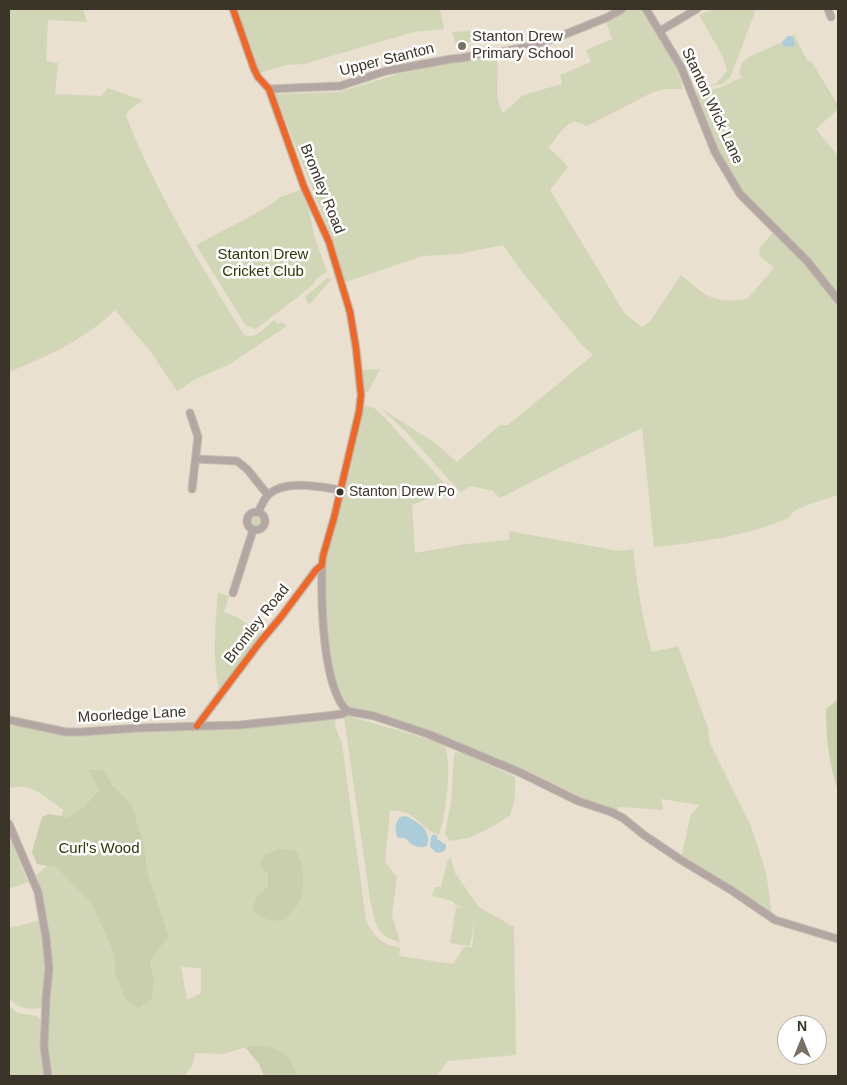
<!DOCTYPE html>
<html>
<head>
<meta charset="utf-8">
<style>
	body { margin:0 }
	#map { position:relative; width:847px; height:1085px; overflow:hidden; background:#e9e0cf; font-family:Arial,sans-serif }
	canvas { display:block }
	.frame { position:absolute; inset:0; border:10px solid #3b3428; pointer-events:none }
	.north { position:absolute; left:777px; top:1015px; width:50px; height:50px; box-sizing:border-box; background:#fff; border:1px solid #b1aea9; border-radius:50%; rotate:0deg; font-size:14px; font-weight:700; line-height:20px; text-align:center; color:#3b3428 }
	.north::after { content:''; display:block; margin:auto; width:18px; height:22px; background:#787062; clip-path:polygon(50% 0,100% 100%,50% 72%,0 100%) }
</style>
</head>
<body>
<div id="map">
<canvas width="847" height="1085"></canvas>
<div class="frame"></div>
<div class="north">N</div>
</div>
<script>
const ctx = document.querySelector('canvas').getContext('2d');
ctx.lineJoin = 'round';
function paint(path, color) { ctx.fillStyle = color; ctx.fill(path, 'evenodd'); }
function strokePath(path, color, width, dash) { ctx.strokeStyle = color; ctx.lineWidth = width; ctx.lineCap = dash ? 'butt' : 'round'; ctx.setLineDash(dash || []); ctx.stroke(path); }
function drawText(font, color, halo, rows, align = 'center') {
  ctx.font = font + ' Arial,sans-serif'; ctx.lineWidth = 5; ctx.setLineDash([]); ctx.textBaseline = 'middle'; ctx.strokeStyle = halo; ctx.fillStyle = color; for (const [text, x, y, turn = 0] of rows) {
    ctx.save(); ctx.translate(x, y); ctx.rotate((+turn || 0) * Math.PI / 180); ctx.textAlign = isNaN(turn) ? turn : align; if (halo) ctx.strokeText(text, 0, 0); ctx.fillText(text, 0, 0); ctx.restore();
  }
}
paint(new Path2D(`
	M9,9H83L87,22L48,20L46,61L58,63L55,94L102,96L107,88L143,100L128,111L126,116C157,194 200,264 244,335C256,340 266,327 274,320L278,324L281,322L287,326L230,364L196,379L177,391L150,351L115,310C86,339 46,357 9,372Z
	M236,9H440L444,29L414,32L304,64L287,65L260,73Z
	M629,9H641L644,10C652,26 685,75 682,89H665L653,92L587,126C583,125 579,122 576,122C566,121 554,141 549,148L561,159L568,167L550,190L625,314L642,327L651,320L681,275C706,296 712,304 747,299L774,268L760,256L759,249L773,232L804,263L838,307V495C827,499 804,505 795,511C791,513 791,517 786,519C745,536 699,543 654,547L642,428L569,463L500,498L493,491L471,486L460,492L408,434L382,409L435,443L457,462L500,425H508L593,355L583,346L522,272L503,245L459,254L423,256L343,283L335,246L275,94L338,92L402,73L450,62H463L480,56H496C501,75 492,94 503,113L523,95L562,84L560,75L591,62L586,50L612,39L606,22Z
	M714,9H756L730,78L722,84L706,87L717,83L727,70L722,55L699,15Z
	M473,31L471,42L456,44L452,32Z
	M794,35L808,62L811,61L838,105V109L816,129L838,156V296L740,191L717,152L693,91C716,90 723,88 743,76L739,75L741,64L749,57L782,42L783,46L795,43L792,36Z
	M301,190L309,210L314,235L327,272L315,280L313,285L256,329L246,326L196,245L262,210L281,197Z
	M327,278L332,280C327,282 315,300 309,305L305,297Z
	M380,369L368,392L362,393L360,370Z
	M366,406L374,408L385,418L455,495L432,497L412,505L415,553L466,544L509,540V531L619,551L633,549C637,585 642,618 652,652L678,646L708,728L710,743L751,826L766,872L772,915L681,858L691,814L700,805L661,799L663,810L619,807L616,812L578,797L456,743L453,740L365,711L351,708L345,703L336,683L327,643L325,623L324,558L350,473L361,417L362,407Z
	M249 521a7 7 0 1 1 14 0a7 7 0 1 1-14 0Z
	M218,593L229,596L224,612L237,617L264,635L219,690C212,657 215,625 218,593Z
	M349,716L438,742L445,746C452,765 446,815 439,835C419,828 416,809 390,811L385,862L397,877L392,916L400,942C375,936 375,922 370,899L344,717Z
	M336,717L335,726L342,743L366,921C376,939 381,943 400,948L399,956L453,964L464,947H472L475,919L470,946L450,943L456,907L464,908L457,906L452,901L432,896L435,887H441L448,859H451L455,873L479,907L514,927L516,1055L448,1061L437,1076H298L293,1064L249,1046L224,1054L195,1053L192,1066L185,1076H51C42,1033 52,990 51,946C51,924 41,897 36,875L47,866L57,868L90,902L106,935L115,957V973L154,981L150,961L169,936L148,873L144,846L132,804L113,786L102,770L101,791L96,793L84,807L67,817L61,816L63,810C47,798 32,782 11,788L9,786V725L68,735L234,727ZM181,967L201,968V993L187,1000Z
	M456,752L466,754L515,777V799L510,815L492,827L469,838L449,841L445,833L451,802L454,754Z
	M9,832L26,879L30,881L9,889Z
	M41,920L47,958L43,1008C28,1010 19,1009 9,998V928Z
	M9,1006L18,1013L37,1016L40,1019L41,1058L44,1076H9Z`), '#d1d6b7');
paint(new Path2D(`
	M838,699V791C829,764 826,737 826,709Z
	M88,770H103L113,786L132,804L144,846L148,873L169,936L150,961L154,981L152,999L139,1008L127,1002L115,973V957L106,935L90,902L57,868L37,864L32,852L42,817L49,814L67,817L84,807L96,793L100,791Z
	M279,849L296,851C304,864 305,887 299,902C296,909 288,916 283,921L268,920L252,911L257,896L268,887V874L260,865L265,854Z
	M249,1046C276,1046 288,1050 298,1076H264L259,1064L245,1047Z`), '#c9cead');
paint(new Path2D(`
	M788,36H792L795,43L794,47L783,46L782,42Z
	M406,816C418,822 432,830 427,846C418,850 410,844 405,838H398C394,831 395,823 400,817Z
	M434,834L438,837L437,839L446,845V849L442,852L437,853L430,847L431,837Z`), '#acccd9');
const minor = new Path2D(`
	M646,9L681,67L715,152L740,194L808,262L838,300
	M828,9L831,17
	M660,31L697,9
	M269,89L340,86L386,71L451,59L462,58L488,52H501L522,48L550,40L576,30L608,17L622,9
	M190,413L198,437L192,489
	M196,459L237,461L247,469L268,495
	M247 521a9 9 0 1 1 18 0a9 9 0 1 1-18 0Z
	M258,512C261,507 264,499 268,495C285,479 321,487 341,490
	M322,565C321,599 322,686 347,711
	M233,593L253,530
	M347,711L374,716L428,734L519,772L578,801L611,812L623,818L644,835L681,860L731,890L775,920L838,939
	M9,720L66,732H81L138,728L240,725L326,716L342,714L347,711
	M197,726L260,642L281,617L316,570L322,565L323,556L334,518L359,412L361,395L356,348L350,312L329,242L304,187L269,89L258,77L254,69L233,9
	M9,824L38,892L46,937L49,969L46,999L44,1047L48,1076`);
strokePath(minor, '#c4bdb0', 9);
strokePath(minor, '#b4a6a3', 7);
strokePath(new Path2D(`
	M197,726L260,642L281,617L316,570L322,565L323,556L334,518L359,412L361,395L356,348L350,312L329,242L304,187L269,89L258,77L254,69L233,9`), '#f26522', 6);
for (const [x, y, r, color] of [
	[462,46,5,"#787062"],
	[340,492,4.5,"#3b3428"]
]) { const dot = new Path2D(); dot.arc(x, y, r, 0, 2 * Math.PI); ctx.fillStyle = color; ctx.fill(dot); strokePath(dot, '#fff', 2); }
drawText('14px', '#3b3428', '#fff', [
	["Stanton Drew Po",349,492]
], 'left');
drawText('15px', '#3b3428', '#fff', [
	["Stanton Drew",472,37],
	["Primary School",472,54]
], 'left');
drawText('15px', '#3b3428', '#fff', [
	["Upper Stanton",387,60,-14],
	["Stanton Wick Lane",712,106,65],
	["Bromley Road",322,189,68],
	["Bromley Road",257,624,-52],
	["Moorledge Lane",132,715,-3]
]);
drawText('15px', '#2a3906', '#fff', [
	["Stanton Drew",263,255],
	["Cricket Club",263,272],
	["Curl's Wood",99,849]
]);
</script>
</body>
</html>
